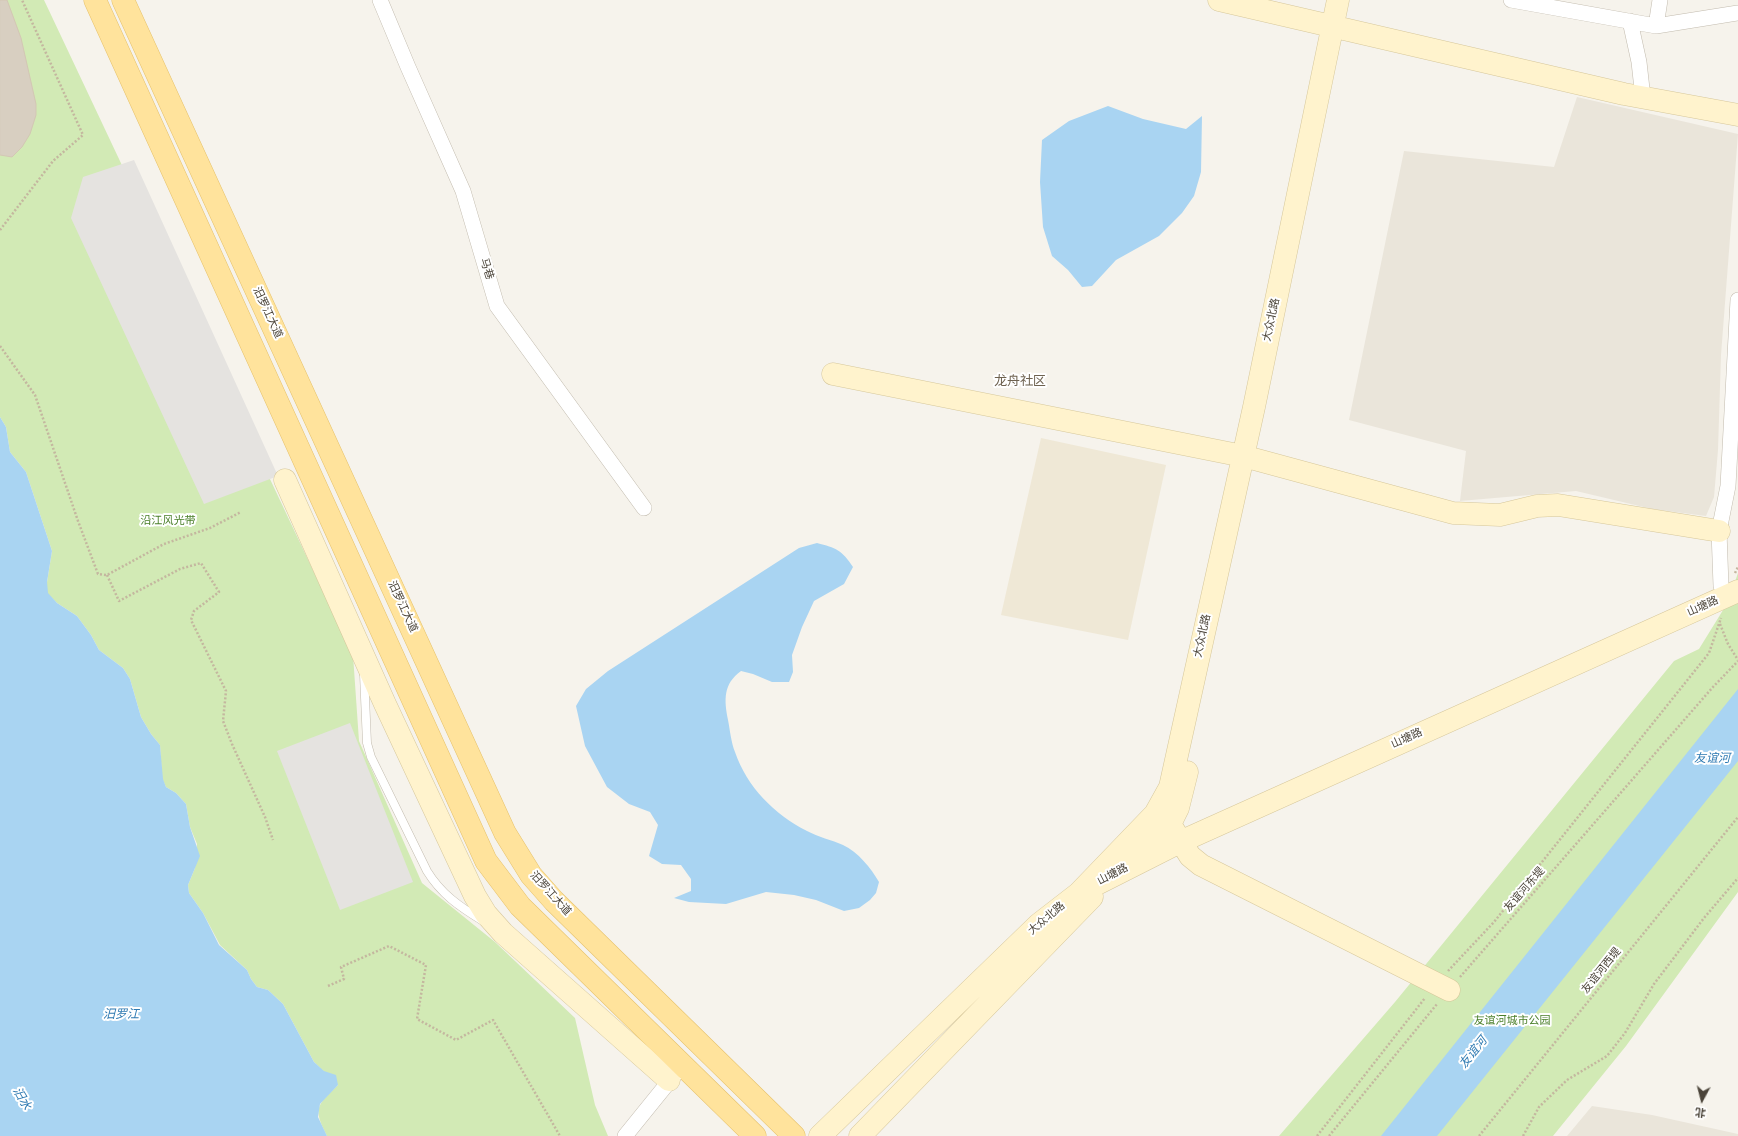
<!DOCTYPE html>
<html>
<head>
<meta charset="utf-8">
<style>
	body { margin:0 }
	#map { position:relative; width:1738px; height:1136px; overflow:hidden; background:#f6f3ec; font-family:"Source Sans 3","Noto Sans SC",sans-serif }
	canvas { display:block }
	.north { position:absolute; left:1682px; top:1080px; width:40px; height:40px; -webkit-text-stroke:3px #fff; paint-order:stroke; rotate:187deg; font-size:11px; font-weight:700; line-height:16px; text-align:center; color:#4b4439 }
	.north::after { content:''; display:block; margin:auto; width:14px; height:18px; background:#4b4439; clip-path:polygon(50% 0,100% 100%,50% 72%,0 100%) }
</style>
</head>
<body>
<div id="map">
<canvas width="1738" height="1136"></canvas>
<div class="north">北</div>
</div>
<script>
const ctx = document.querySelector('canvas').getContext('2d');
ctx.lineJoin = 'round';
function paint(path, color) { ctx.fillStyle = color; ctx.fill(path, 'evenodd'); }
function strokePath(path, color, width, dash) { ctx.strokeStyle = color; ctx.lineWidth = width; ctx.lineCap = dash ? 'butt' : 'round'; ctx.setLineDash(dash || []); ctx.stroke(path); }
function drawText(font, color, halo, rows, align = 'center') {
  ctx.font = font + ' "Source Sans 3","Noto Sans SC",sans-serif'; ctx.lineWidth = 4; ctx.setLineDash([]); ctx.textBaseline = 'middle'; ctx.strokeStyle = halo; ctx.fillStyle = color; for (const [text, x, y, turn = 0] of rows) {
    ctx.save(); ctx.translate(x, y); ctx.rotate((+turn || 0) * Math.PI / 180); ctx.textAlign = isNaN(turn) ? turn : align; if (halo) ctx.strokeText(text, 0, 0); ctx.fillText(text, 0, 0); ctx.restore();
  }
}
paint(new Path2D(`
	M1577,97L1738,134L1721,355L1718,450L1714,497L1706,516L1652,509L1576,491L1460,501L1466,451L1349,420L1404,151L1554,167Z
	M1592,1106L1652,1115L1738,1134V1136H1567Z`), '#eae5da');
paint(new Path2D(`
	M1041,438L1166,465L1128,640L1001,615Z`), '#efe8d6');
paint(new Path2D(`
	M0,0H44L353,655L359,741L422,883L495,942L575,1018L595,1105L608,1136H327C313,1108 316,1106 338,1085L314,1062L283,1004L268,990L257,987L251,979L247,970L220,945L203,913L189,893L188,885L195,868L197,844L190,827L186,804L176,793L166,787L162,778L160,745L151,734L141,717L130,679L123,668L99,650L91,635L77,616L57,603L47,593V582L52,551L26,472L10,452L6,427L0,417Z
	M1738,573V892L1626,1046L1553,1136H1279L1395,1002L1674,661L1699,649L1728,602Z`), '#d2eab5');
paint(new Path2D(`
	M134,160L278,476L204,504L71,218L83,177Z
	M350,723L413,882L340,910L277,751Z`), '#e5e3e0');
paint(new Path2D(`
	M1108,106L1143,119L1186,129L1202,116L1201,172L1194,196L1182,213L1159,236L1116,260L1092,286L1082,287L1068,270L1052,256L1043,227L1040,182L1042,140L1069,121Z
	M0,417L6,427L10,452L26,472L52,551L47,582L48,593L57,603L77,616L91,635L99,650L123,668L130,679L141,717L151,734L160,745L163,779L166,787L176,793L186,804L190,827L200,856L188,885L189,893L203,913L219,945L247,970L251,979L257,987L268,990L283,1004L314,1062L324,1071L336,1075L338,1085L320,1104L318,1117L327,1136H0Z
	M817,543C836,548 842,550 853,567L844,584L814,601L802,627L792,655L793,672L789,682H772L753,674L741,671C723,684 724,700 728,720C730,730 731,742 735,752C747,787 774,814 807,831C818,837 832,840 843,845C858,852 871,868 879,882L876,893L870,900L859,908L844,911L816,900L794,895L766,892L726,904L689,902L674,898L691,891V879L681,865L662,864L649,856L658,825L650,812L629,804L607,787L585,746L576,706L586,689L608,671L799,548Z
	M1738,689V761L1437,1136H1381Z`), '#a9d4f2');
const building = new Path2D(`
	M0,0H7L21,38L36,104V115L30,134L22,147L12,157L0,155Z`);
paint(building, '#d8cfc1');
strokePath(building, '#d3c7b4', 1);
const lane = new Path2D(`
	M364,674L367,743L371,757L427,871C441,894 460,907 483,921`);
const street = new Path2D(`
	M380,0L408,67L463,191L497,306L644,508
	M1511,0L1656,26L1738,13
	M1630,21L1639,62L1643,98
	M1656,26L1660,0
	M1721,586L1719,531L1728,486L1738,300
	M625,1136L676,1073`);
const secondary = new Path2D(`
	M1219,0L1624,94L1738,115
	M833,374L1243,456L1453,513L1500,515L1537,506L1558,505L1719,531
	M285,480L385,704L475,896L486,914L503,933L669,1080
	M1173,829L1190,856L1201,865L1449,990
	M1134,857L1170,824L1178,808L1187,772
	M1097,884L1180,842L1738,591
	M820,1136L1039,924L1079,893L1155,814L1170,787L1254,407L1338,0
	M860,1136L1092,897`);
const primary = new Path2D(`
	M95,0L486,861L520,906L755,1136
	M123,0L505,833L531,875L554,901L794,1136`);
strokePath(lane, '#c2bbae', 9);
strokePath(street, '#c2bbae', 16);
strokePath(secondary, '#d6c79b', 23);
strokePath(primary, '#e6c16a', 23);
strokePath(new Path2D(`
	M0,230L53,161L83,135L22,0
	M0,346L35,395L78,521L98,574L107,575L164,544L210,528L241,512
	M1735,573L1738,567
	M107,575L119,601L180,569L201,563L219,592L194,611L191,620L226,691L223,721L232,744L265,817L273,840
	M1720,624L1728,644L1738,660
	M1448,971L1494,922L1709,653L1721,618
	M1460,977L1713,687L1738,661
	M328,986L344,979L341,967L389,946L426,965L417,1019L456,1040L493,1020L560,1136
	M1317,1136L1425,998
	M1329,1136L1437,1004
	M1479,1136L1738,817
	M1523,1136L1539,1107L1567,1080L1607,1056L1625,1033L1654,984L1704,918L1738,878`), '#c4b79f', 2.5, [2, 2]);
strokePath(lane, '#fff', 8);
strokePath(street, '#fff', 15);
strokePath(secondary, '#fff3cd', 22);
strokePath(primary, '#ffe39c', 22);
drawText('11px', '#4b4439', '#fff', [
	["马巷",486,269,73],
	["汨罗江大道",267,313,65],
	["大众北路",1272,320,-78],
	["汨罗江大道",402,607,65],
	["山塘路",1703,607,-24],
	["大众北路",1203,636,-78],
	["山塘路",1407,739,-24],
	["山塘路",1113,875,-27],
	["友谊河东堤",1525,890,-49],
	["汨罗江大道",550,894,48],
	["大众北路",1047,919,-40],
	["友谊河西堤",1602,971,-51]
]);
drawText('11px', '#4a7f2a', '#fff', [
	["沿江风光带",168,522],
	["友谊河城市公园",1512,1022]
]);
drawText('italic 12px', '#2e7ab2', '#fff', [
	["友谊河",1712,759],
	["汨罗江",121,1015],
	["友谊河",1474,1053,-51],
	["汨水",21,1099,60]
]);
drawText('13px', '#6e6250', '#fff', [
	["龙舟社区",1020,382]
]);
</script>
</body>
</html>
